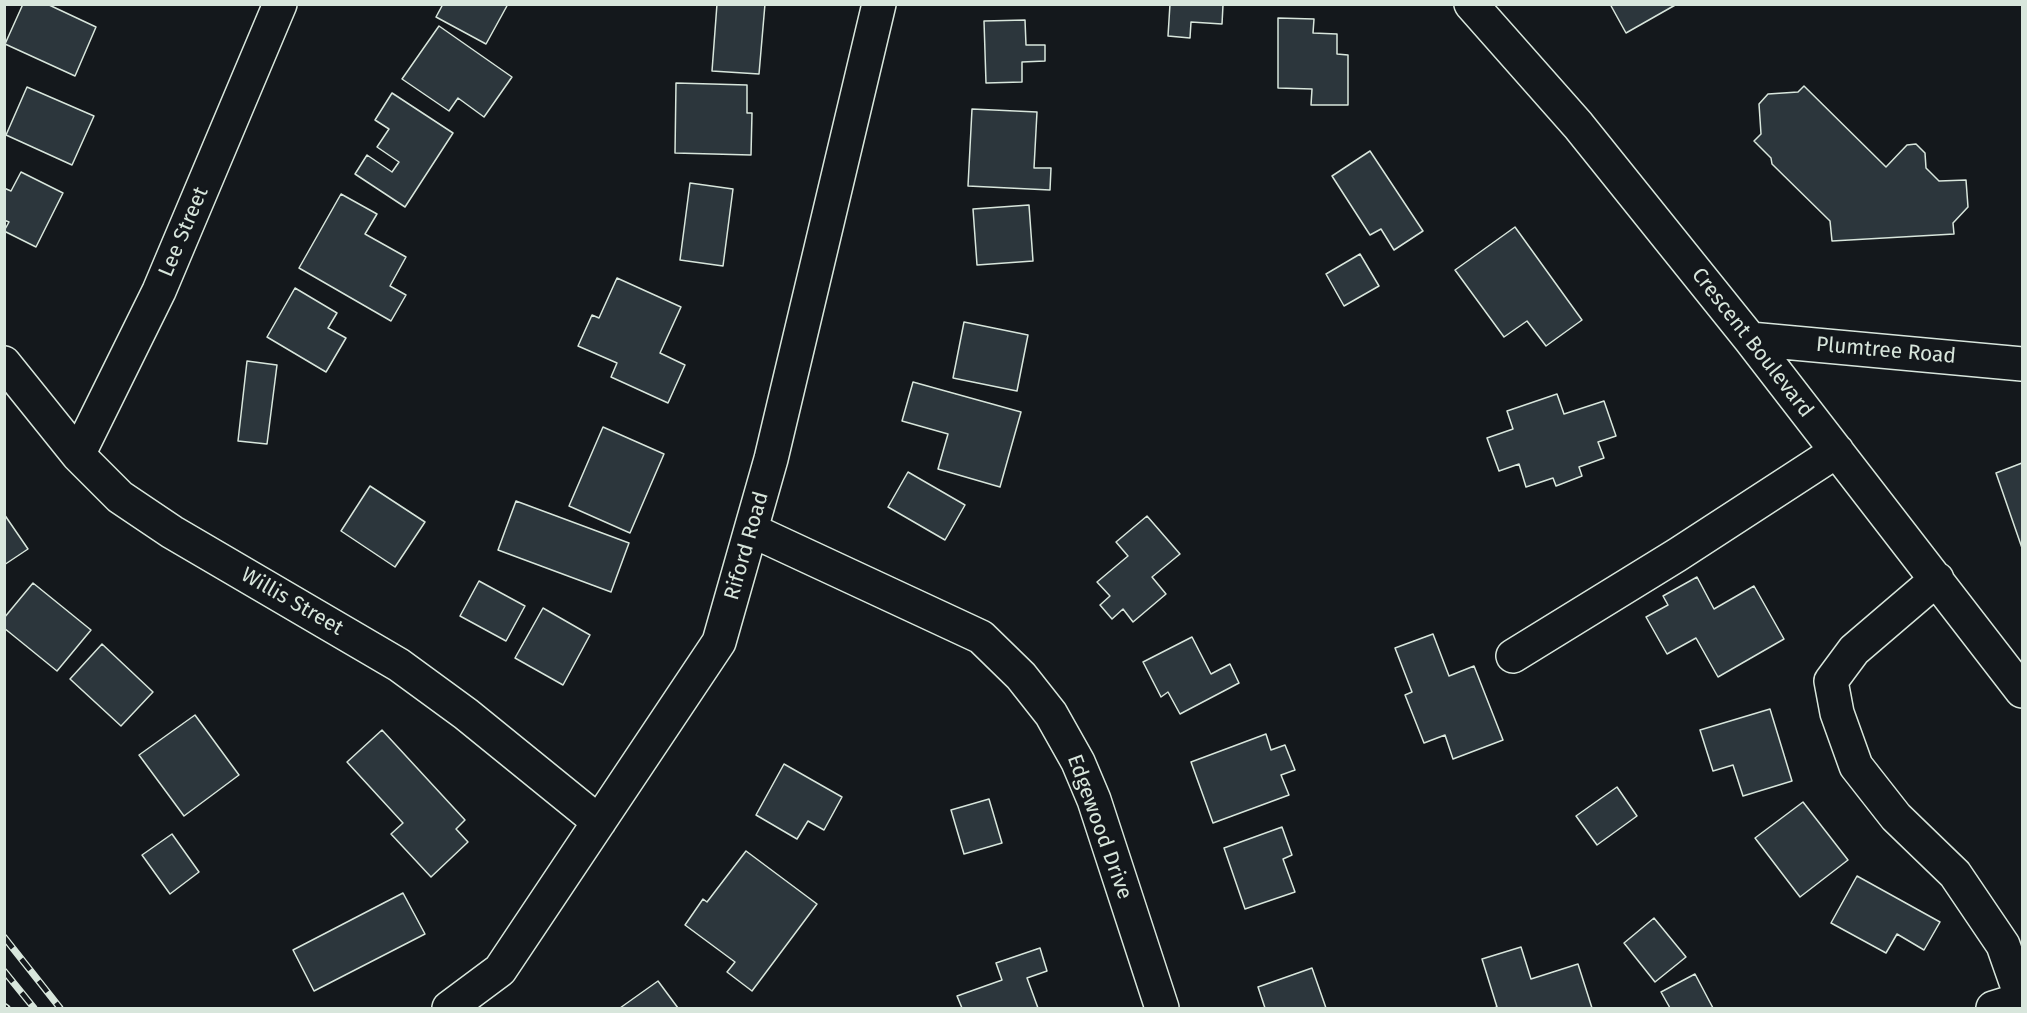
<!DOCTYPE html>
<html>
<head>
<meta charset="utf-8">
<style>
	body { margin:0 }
	#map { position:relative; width:2027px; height:1013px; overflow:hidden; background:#14181c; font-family:"Fira Sans",sans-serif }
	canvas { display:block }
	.frame { position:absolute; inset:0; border:6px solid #d8e6dc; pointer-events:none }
</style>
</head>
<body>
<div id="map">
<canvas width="2027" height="1013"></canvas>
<div class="frame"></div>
</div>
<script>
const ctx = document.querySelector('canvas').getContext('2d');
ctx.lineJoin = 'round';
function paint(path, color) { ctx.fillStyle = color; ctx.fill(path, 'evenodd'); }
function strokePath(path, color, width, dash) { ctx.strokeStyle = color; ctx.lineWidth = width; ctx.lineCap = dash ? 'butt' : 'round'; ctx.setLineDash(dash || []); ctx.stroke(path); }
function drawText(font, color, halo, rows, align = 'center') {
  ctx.font = font + ' "Fira Sans",sans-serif'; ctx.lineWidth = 4.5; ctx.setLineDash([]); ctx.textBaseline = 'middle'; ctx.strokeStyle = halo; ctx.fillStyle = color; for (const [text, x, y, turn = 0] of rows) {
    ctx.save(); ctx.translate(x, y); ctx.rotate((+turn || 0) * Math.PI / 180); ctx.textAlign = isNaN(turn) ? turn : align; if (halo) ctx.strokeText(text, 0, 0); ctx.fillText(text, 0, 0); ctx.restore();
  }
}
const building = new Path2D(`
	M23,4H47L96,27L75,76L5,44Z
	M443,4H508L486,44L436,17Z
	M717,4H765L759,74L712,71Z
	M1170,4H1242L1223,5L1222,24L1191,22L1190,38L1168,36Z
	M1610,4H1677L1626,33Z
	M1278,18L1314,19L1313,33L1337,34V54L1348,55V105H1311L1312,89L1278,88Z
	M1025,20L1026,45H1045V61L1022,62V82L986,83L984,21Z
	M439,26L512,77L484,117L458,98L449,111L402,79Z
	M676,83L747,85V113H752L751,155L675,153Z
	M1804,86L1886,167L1907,145L1916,144L1925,153L1926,168L1939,181L1966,180L1968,207L1953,223L1954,234L1832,241L1830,221L1772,164L1771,158L1754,141L1761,134L1759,104L1768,94L1798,92Z
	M27,87L94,116L72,165L6,135Z
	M392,93L453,133L405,207L355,174L367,155L392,172L399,162L377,147L389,129L375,120Z
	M972,109L1037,112L1034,168H1051L1050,190L968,186Z
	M1370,151L1423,231L1394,250L1381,229L1370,235L1332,176Z
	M21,172L63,193L36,247L4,231L9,222L4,220V188L11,191Z
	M690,183L733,189L723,266L680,260Z
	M341,194L377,214L365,234L406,257L390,286L406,295L391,321L299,268Z
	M1029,205L1033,261L977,265L973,209Z
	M1515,227L1582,320L1546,346L1527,321L1504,337L1455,270Z
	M1360,254L1379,286L1344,306L1326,274Z
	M617,278L681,307L660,353L685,365L668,403L611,377L617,363L578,346L592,315L599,318Z
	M295,288L337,313L328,328L346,338L326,372L267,337Z
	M964,322L1028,335L1017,391L953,378Z
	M247,361L277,365L267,444L238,441Z
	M913,382L1021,412L1000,487L938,469L948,434L902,421Z
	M1557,394L1564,414L1604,401L1616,436L1598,442L1604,458L1579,467L1582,476L1556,486L1553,478L1526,487L1519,464L1499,471L1487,438L1513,429L1507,411Z
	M603,427L664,454L630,533L569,506Z
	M2022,463V548L1996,473Z
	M908,472L965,505L945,540L888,507Z
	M370,486L425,522L395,567L341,531Z
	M516,501L629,543L611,592L498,550Z
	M4,514L28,549L4,565Z
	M1147,516L1180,554L1152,577L1166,594L1133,622L1123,609L1112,619L1100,605L1110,596L1097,582L1128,556L1116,542Z
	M1697,577L1714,609L1754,586L1784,639L1718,677L1696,638L1667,654L1646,617L1668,605L1663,596Z
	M479,581L525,606L506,641L460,616Z
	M33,583L91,630L57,671L4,628V618Z
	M543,608L590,635L563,685L515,658Z
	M1433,634L1449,676L1474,666L1503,740L1453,759L1445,735L1424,743L1405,695L1412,692L1395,648Z
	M1192,637L1211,674L1230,664L1239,683L1180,714L1168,692L1161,697L1143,662Z
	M102,644L153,692L121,726L70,679Z
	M1770,709L1792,781L1743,796L1733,765L1713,771L1700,730Z
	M195,715L239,775L184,816L139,755Z
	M382,730L465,820L456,829L468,842L431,877L391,834L403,823L347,762Z
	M1266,734L1271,750L1285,745L1295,770L1281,775L1289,795L1213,823L1191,762Z
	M784,764L842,797L824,830L808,821L797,839L756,815Z
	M1617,787L1637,816L1597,845L1576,816Z
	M989,799L1002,843L964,854L951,810Z
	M1803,802L1848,860L1800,897L1755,838Z
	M1282,827L1292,855L1283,859L1295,892L1245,909L1224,848Z
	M172,834L199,872L170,894L142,855Z
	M746,851L817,904L752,991L727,972L735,962L685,925L703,899L707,902Z
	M1857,876L1940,922L1924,950L1897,934L1886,953L1831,923Z
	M403,893L425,934L314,991L293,950Z
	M1654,918L1686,957L1655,982L1624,943Z
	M1521,947L1531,979L1578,964L1592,1008H1494L1497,1007L1482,959Z
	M1040,948L1047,971L1027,978L1038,1008H962L957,996L1002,980L996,963Z
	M1312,968L1326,1008H1265L1258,987Z
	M1695,974L1713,1008H1670L1661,992Z
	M658,981L678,1008H620Z`);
paint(building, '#2c363c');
strokePath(building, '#d8e6dc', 1.5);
const minor = new Path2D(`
	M1471,4L1578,125L1750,339L2022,691
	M1750,339L2022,364
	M4,363L78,455L120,497L172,532L399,665L466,714L599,822
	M78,455L159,291L280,4
	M751,530L981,637L1021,676L1051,714L1078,762L1094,800L1162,1008
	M1937,579L1854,650L1831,681L1837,713L1856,766L1896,817L1955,874L2003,945L2022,999
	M1513,656L1677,555L1837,451
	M449,1008L500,970L719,642L771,459L879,4
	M1993,1008L2022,999`);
strokePath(minor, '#d8e6dc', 36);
strokePath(minor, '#14181c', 33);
const rail = new Path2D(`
	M4,937L60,1008
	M4,971L34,1008
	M4,1006L7,1008`);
strokePath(rail, '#d8e6dc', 7);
strokePath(rail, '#14181c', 4.5, [14]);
drawText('21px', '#d8e6dc', '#14181c', [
	["Lee Street",184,232,-67],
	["Crescent Boulevard",1752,343,52],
	["Plumtree Road",1886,351,5],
	["Riford Road",747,546,-74],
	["Willis Street",292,602,30],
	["Edgewood Drive",1099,827,70]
]);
</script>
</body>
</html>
